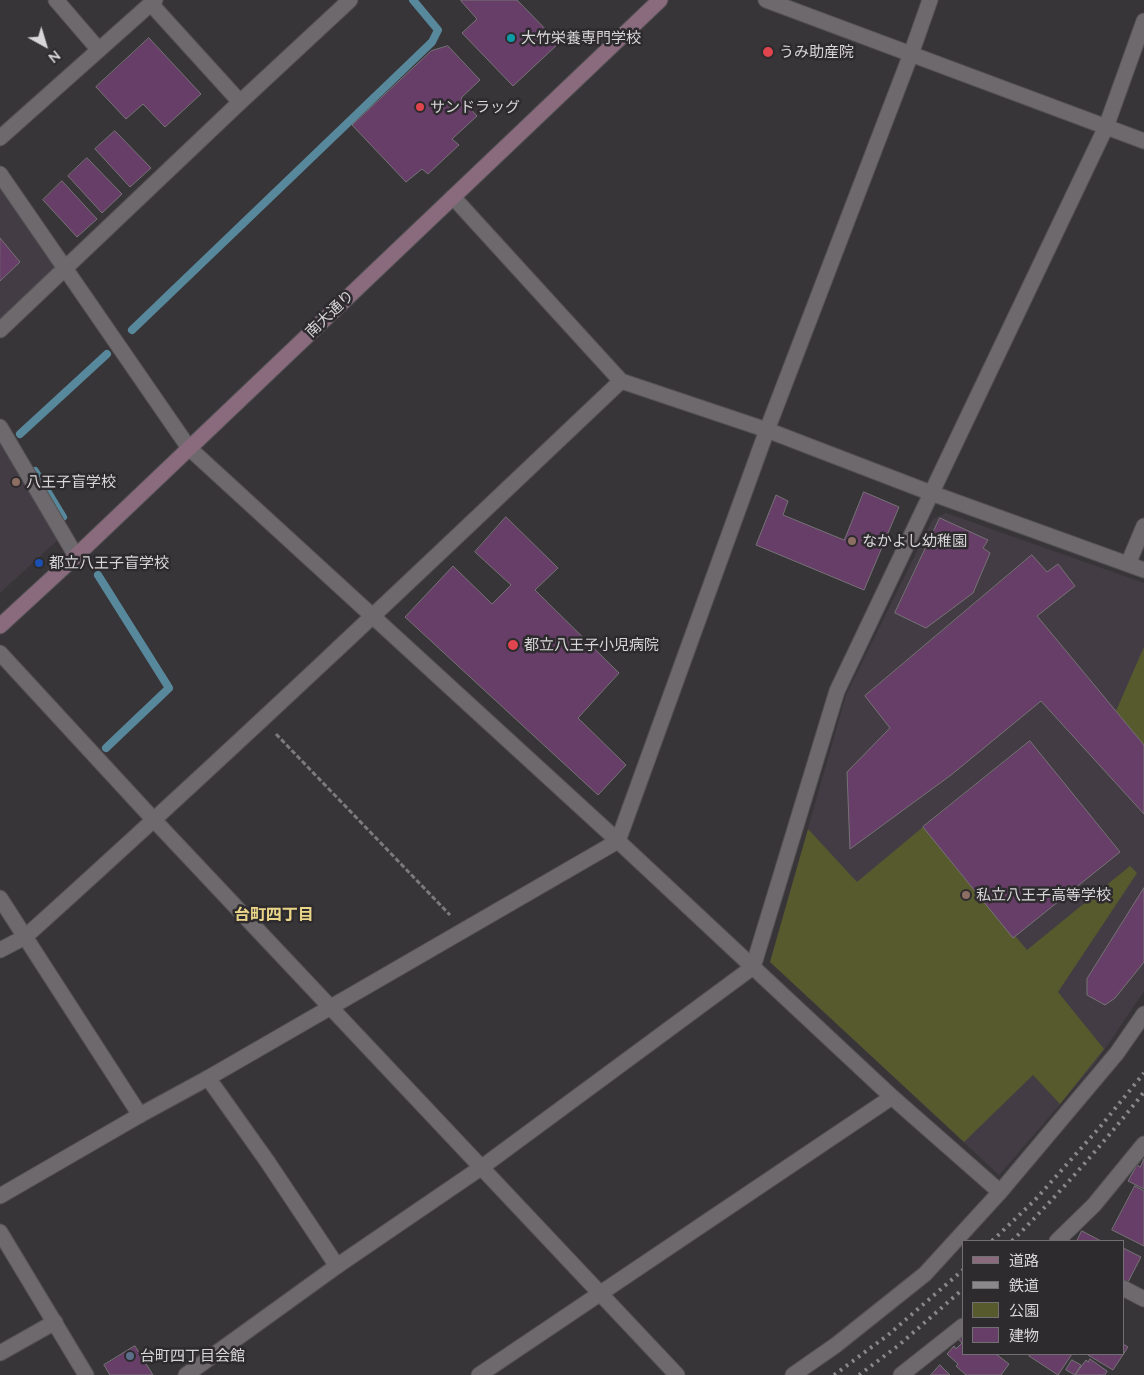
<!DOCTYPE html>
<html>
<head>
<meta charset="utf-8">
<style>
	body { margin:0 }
	#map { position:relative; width:1144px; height:1375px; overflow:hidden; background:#383538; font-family:Mulish,"Noto Sans JP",sans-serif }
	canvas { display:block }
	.legend { position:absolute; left:962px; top:1240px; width:162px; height:115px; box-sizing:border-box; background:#2e2b2e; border:1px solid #726f72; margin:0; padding:6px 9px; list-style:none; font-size:15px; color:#d8d6d8 }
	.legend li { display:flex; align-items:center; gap:10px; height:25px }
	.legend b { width:25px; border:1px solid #726f72 }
	.north { position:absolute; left:20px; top:20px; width:50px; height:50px; -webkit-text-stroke:4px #2e2b2e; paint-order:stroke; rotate:141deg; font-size:14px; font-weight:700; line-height:20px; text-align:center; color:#d8d6d8 }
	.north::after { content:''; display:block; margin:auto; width:18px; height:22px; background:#d8d6d8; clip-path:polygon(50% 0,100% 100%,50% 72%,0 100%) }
</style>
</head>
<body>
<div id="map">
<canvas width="1144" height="1375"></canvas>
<ul class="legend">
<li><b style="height:6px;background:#896b7d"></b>道路</li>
<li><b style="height:6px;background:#8a888a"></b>鉄道</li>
<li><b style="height:14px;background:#565a2d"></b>公園</li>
<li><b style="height:14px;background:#663e67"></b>建物</li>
</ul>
<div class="north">N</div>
</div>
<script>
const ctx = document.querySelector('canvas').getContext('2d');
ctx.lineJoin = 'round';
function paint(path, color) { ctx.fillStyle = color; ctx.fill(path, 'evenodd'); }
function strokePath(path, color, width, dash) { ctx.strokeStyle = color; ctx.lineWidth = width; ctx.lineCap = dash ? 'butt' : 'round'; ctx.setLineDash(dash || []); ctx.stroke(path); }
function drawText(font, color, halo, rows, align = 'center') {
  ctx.font = font + ' Mulish,"Noto Sans JP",sans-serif'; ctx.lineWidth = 5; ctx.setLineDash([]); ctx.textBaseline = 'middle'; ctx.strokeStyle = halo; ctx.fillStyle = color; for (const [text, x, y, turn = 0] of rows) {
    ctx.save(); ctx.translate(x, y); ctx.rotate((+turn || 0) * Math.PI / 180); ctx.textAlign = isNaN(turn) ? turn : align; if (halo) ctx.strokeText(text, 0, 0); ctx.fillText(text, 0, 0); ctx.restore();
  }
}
paint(new Path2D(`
	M0,174L64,268L0,330Z
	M0,427L63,535L0,593Z
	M946,513L1144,583V991L1094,1065L999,1175L770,962L846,695L933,519Z`), '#443c44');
paint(new Path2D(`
	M1144,647V745L1116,711Z
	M923,827L1027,950L1130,866L1137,873L1058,992L1104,1049L1060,1104L1033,1075L964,1142L770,962L808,829L857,882Z`), '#565a2d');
strokePath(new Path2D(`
	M132,330L432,42L438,30L413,0
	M20,434L107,354
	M35,471L63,517
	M98,575L169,688L106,748`), '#58889c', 8);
const building = new Path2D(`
	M461,0H517L559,43L513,86L462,33L477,19L461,1Z
	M149,38L201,94L165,127L143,104L126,119L96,87Z
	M448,46L480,80L461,98L477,116L452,139L459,145L428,174L422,169L406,182L352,125L431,51Z
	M115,131L151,168L130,187L95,149Z
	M87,158L122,194L102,213L68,176Z
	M62,181L97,219L77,237L43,200Z
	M0,238L20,262L0,281Z
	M864,492L899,507L864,590L756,545L776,495L788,501L783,515L844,540Z
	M506,517L558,568L535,590L619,673L578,718L626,765L598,795L405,617L453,566L492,604L511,585L475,552Z
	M940,518L988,540L983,548L990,553L973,593L926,628L895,613Z
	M1032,555L1047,572L1058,564L1075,586L1037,616L1144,745V814L1041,701L951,775L850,849L847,772L890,728L865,696Z
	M1030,741L1120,852L1013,938L923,827Z
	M1144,888V962L1115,998L1105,1005L1087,995V979Z
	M1144,1159V1189L1128,1181L1137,1165L1140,1167Z
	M1135,1186L1144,1191V1246L1112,1230Z
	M1082,1231L1101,1241H1077Z
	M1123,1248L1141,1257L1128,1282L1123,1280Z
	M963,1337V1354H996L1009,1364L1001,1375H966L956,1366L958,1364L947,1354L954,1346L956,1349L962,1343L959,1340Z
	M1123,1344L1128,1347L1113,1370L1088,1355L1089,1354H1123Z
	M135,1346L153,1375H110L104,1365Z
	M1031,1354H1072L1058,1375L1029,1356Z
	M1090,1359L1107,1371L1105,1375H1075L1086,1360L1088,1362Z
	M1072,1360L1081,1365L1075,1375L1066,1370Z
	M940,1365L950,1375H931Z`);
paint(building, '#663e67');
strokePath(building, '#767376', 1);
const lane = new Path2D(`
	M56,0L99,50
	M151,4L240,102
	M0,138L155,0
	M0,898L140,1115
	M208,1078L267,1161L337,1266
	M1123,1288L1144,1299
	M0,1353L55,1322`);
const street = new Path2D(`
	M766,0L1144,141
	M0,174L189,448L618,841L892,1097L1000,1192
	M453,197L621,381L767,430L931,493L1144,570
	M0,330L237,105L350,0
	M0,427L76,556
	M1128,564L1144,526
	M0,653L154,820L677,1375
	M0,950L25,937C227,755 424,568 621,381
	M0,1196L140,1115L208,1078L331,1007L618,841L767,430L911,54L930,0
	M0,1232L86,1375
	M1057,1241L1094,1205L1144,1144
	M186,1375L337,1266L482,1167L753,967L837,691L1106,127L1144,21
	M479,1375L892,1097
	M793,1375L836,1345L925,1274L1000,1192L1117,1053L1144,1014
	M901,1375L963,1326`);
const secondary = new Path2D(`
	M0,626L76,556L660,0`);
strokePath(lane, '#545154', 17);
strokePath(street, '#545154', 17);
strokePath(secondary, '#545154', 17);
strokePath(new Path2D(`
	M276,734L450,915`), '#7c7a7c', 3, [5, 2.5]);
strokePath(lane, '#6d696c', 15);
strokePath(street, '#6d696c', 15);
strokePath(secondary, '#896b7d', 15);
strokePath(new Path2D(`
	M992,1241L1035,1200L1100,1127L1144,1073
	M1012,1241C1059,1194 1103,1144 1144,1092
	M834,1375L888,1335L963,1270
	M859,1375L899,1345L963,1289`), '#8a888a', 4, [2.5, 5]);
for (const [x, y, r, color] of [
	[511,38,5,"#0f9aa8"],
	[768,52,6,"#e0444e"],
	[420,107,5,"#e0444e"],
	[16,482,5,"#8d6e63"],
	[852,541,5,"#8d6e63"],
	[39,563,5,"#1a4fb4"],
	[513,645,6,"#e0444e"],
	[966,895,5,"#8d6e63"],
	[130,1356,5,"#5c6f8a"]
]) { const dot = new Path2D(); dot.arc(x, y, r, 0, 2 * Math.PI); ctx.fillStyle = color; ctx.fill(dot); strokePath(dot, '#2e2b2e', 2); }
drawText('15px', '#d8d6d8', '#2e2b2e', [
	["大竹栄養専門学校",521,38],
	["うみ助産院",779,52],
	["サンドラッグ",430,107],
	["八王子盲学校",26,482],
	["なかよし幼稚園",862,541],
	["都立八王子盲学校",49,563],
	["都立八王子小児病院",524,645],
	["私立八王子高等学校",976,895],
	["台町四丁目会館",140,1356]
], 'left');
drawText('15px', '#d8d6d8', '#2e2b2e', [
	["南大通り",330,314,-44]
]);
drawText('bold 16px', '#ebd588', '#2e2b2e', [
	["台町四丁目",274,915]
]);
</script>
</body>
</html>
